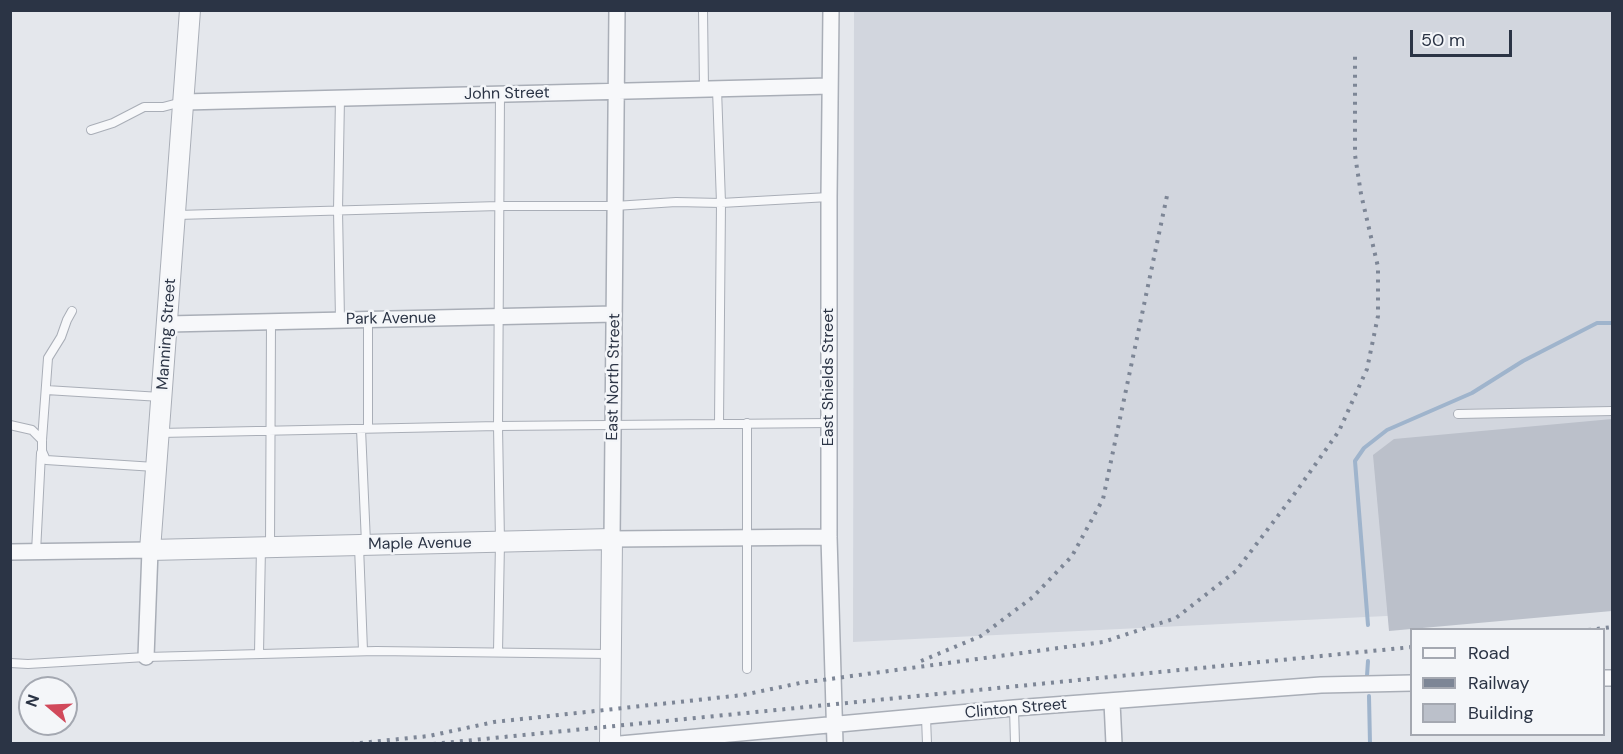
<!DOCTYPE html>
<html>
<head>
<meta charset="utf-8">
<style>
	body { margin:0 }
	#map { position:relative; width:1623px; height:754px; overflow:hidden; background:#e4e7ec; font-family:"DM Sans",sans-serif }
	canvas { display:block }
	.frame { position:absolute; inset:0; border:12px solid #2b3445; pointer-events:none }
	.legend { position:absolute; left:1410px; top:628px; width:195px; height:108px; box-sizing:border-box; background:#f4f6f9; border:2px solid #a4a8b1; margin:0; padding:8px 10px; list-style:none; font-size:18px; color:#2b3445 }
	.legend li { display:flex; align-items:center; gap:12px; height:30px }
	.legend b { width:30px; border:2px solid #a4a8b1 }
	.north { position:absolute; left:18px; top:676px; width:60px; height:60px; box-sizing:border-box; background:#f4f6f9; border:2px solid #a4a8b1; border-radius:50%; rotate:289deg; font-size:16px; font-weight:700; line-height:24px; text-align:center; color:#2b3445 }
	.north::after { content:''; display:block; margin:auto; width:21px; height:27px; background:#d1495b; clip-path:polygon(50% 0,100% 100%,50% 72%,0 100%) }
	.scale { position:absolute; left:1410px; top:30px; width:102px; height:27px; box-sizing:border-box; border:3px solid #2b3445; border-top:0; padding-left:8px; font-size:18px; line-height:21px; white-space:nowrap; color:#2b3445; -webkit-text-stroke:4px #f4f6f9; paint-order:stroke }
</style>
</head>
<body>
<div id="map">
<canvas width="1623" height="754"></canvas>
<div class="frame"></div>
<ul class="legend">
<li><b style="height:8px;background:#f7f8fa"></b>Road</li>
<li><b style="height:8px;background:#7d8696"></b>Railway</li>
<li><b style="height:16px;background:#bbc0ca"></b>Building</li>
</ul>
<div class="north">N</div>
<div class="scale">50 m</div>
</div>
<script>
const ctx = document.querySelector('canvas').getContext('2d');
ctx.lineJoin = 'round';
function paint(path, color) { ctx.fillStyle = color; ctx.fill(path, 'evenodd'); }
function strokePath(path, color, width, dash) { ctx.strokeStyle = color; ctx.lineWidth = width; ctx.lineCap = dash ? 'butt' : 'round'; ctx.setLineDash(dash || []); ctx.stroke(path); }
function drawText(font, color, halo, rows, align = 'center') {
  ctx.font = font + ' "DM Sans",sans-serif'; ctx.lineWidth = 5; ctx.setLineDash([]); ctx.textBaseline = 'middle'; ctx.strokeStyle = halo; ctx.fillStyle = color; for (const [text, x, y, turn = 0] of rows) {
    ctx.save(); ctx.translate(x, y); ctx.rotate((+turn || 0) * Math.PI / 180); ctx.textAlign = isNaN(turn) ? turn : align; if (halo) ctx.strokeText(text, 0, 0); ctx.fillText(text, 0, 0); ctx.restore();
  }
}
paint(new Path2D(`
	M854,11H1612V605L853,642Z`), '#d2d6de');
strokePath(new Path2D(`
	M1368,625L1355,461L1364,448L1387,430L1472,393L1523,361L1597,323H1612
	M1367,676L1368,661
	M1369,696L1370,744`), '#9fb4cc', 4);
paint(new Path2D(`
	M1612,419V611L1389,631L1373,455L1394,439Z`), '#bbc0ca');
const service = new Path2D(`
	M703,10L704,89
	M717,89L721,203L719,423
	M91,130L113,123L144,107H163L182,102
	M177,215L499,206H615L676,202L721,203L829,197
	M72,311L67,320L61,337L48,358L42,440V451L46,460L155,467
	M340,320L338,210L340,98
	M46,390L161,397
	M1458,414L1612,411
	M10,425L32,430L42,440
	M368,428V320
	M361,429L366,543
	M160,433L498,426L829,423
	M270,546L271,322
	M359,546L363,651
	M36,552L41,453
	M498,652L500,542L498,426L500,94
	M259,653L261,547
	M10,663L28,664L146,657L376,651L610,654
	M747,669V423
	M1014,708L1015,744
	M926,717L927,744`);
const minor = new Path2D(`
	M617,10L612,539L829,537
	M831,10L829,197V537L835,744
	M184,102L830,86
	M168,324L614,314
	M10,552L150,550L146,657
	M1604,678H1612
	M1112,702L1114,744
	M620,744L1014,708L1321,685L1412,683`);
const tertiary = new Path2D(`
	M190,10L150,550L612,539L610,744`);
strokePath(service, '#a9aeb7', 10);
strokePath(minor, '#a9aeb7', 18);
strokePath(tertiary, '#a9aeb7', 22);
strokePath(service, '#f7f8fa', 8);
strokePath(minor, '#f7f8fa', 15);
strokePath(tertiary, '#f7f8fa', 20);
strokePath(new Path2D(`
	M1588,630L1612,627
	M921,661L981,636L1033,597L1072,556L1103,499L1168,191
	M351,744L429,736L494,722L743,695L800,683L1103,642L1176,618L1236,571L1293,496L1339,431L1367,369L1378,316V267L1361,194L1355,155V56
	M433,744L1412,647`), '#7d8696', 4, [3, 6]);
drawText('16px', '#2b3445', '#f4f6f9', [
	["John Street",507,94,-1],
	["Park Avenue",391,319,-1],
	["Manning Street",167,334,-86],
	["East North Street",614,377,-89],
	["East Shields Street",829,377,-90],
	["Maple Avenue",420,544,-1],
	["Clinton Street",1016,709,-5]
]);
</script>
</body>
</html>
